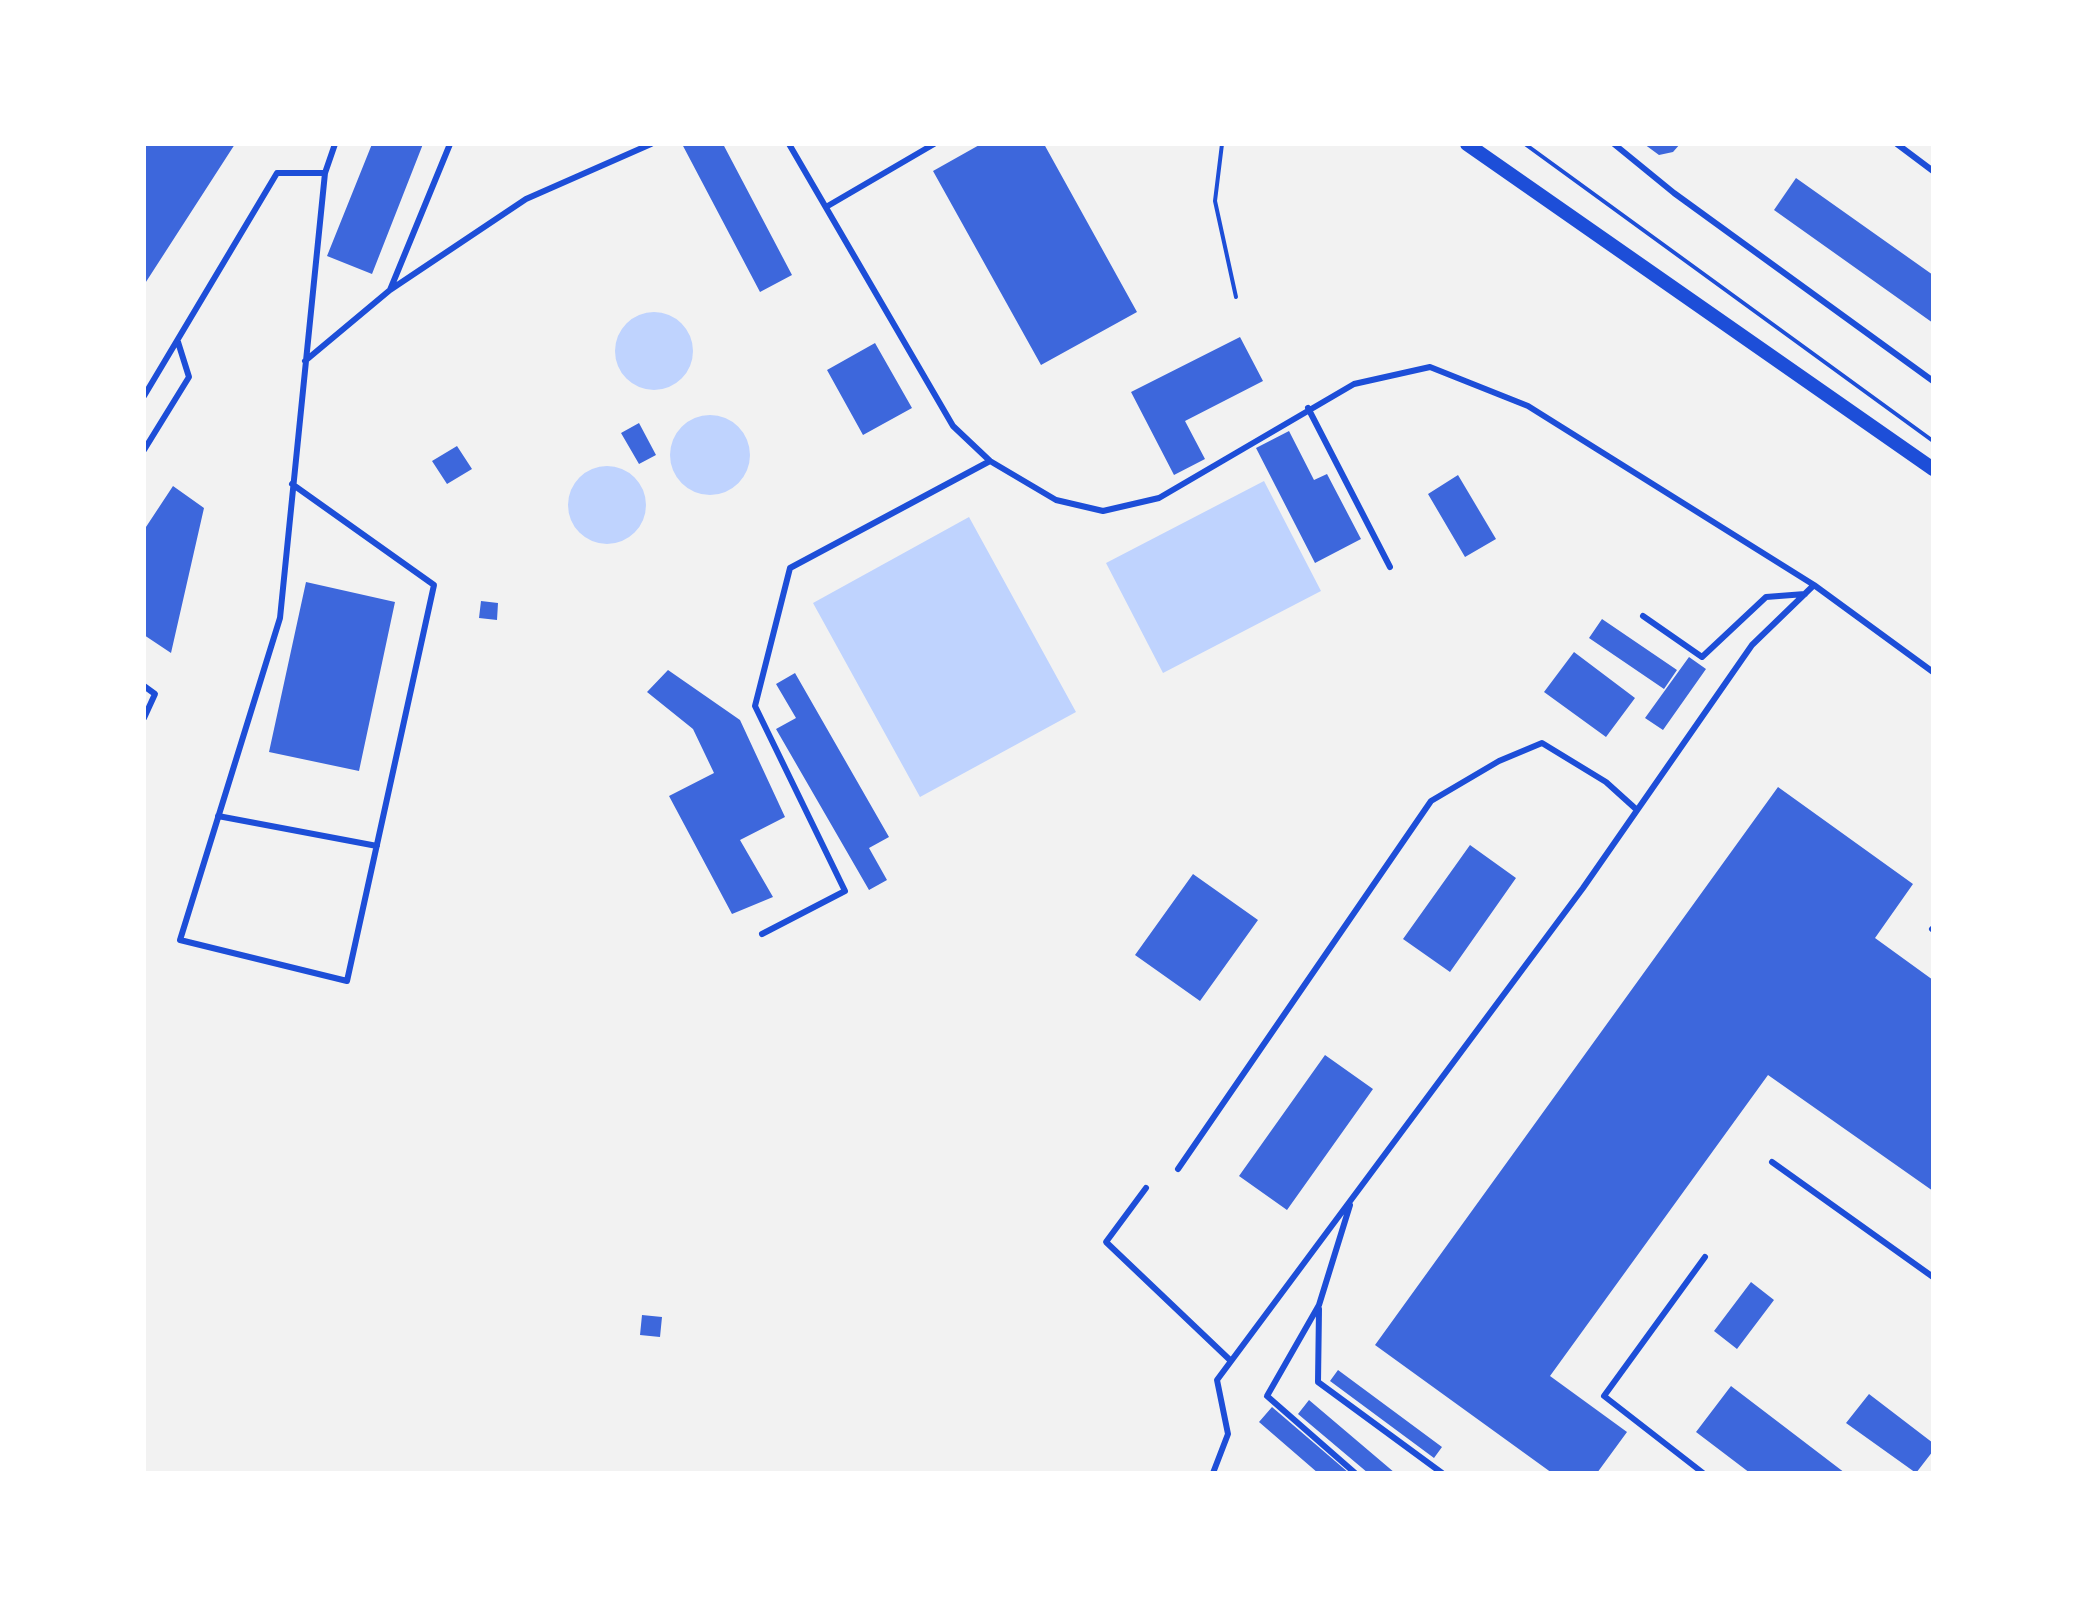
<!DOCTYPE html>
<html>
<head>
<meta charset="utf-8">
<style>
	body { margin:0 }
	#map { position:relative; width:2077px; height:1617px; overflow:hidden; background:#f2f2f2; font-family:Ubuntu,sans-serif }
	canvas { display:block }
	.frame { position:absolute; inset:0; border:146px solid #fff; pointer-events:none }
</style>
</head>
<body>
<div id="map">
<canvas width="2077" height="1617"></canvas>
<div class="frame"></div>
</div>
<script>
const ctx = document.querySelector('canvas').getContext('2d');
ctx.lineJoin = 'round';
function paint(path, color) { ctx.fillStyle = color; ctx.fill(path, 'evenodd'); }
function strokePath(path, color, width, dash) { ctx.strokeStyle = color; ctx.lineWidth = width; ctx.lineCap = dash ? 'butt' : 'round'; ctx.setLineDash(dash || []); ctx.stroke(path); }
paint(new Path2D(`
	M615 351a39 39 0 1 1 78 0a39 39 0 1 1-78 0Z
	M670 455a40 40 0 1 1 80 0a40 40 0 1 1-80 0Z
	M568 505a39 39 0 1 1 78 0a39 39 0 1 1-78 0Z
	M1264,481L1321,591L1163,673L1106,563Z
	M969,517L1076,712L920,797L813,603Z`), '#bfd3fe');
paint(new Path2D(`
	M147,144H235L144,285V149Z
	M372,144H423L372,274L327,256Z
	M682,144H723L792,275L760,292Z
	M981,144H1044L1137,312L1041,365L933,171Z
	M1644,144H1680L1673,152L1659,155Z
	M1796,178L1933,275V323L1774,210Z
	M1240,337L1263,381L1185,421L1205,459L1174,475L1131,392Z
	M875,343L912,408L863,435L827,370Z
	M639,423L656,455L639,464L621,433Z
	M1289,431L1314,480L1327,474L1361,539L1315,563L1256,448Z
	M457,446L472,469L447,484L432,461Z
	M1458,475L1496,539L1465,557L1428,494Z
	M173,486L204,508L171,653L144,635V530Z
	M306,582L395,602L359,771L269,752Z
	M481,601L498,603L497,620L479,618Z
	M1602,619L1677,670L1664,689L1589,638Z
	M1574,652L1635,698L1606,737L1544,692Z
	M1689,657L1706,669L1663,730L1645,718Z
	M668,670L740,720L785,817L740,840L773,897L732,914L669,796L714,773L693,729L647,692Z
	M795,673L889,837L869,848L887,880L869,890L776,729L796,718L776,684Z
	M1778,787L1913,884L1875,938L1933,980V1191L1768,1075L1550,1376L1627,1432L1597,1473H1552L1375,1345Z
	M1470,845L1516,878L1450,972L1403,939Z
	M1193,874L1258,920L1200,1001L1135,955Z
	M1325,1055L1373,1089L1287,1210L1239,1176Z
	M1751,1282L1774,1300L1737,1349L1714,1331Z
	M642,1315L662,1317L660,1337L640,1335Z
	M1338,1370L1442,1447L1434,1458L1330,1381Z
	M1731,1386L1845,1473H1750L1696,1432Z
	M1869,1394L1933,1443V1451L1916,1473L1846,1423Z
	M1309,1400L1395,1473H1368L1298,1414Z
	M1272,1407L1349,1473H1318L1259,1422Z`), '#3d67dc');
strokePath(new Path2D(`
	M1222,144L1215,201L1236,297
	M1525,144L1933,441`), '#1d4ed8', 4);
strokePath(new Path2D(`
	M789,144L953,426L990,461L1056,500L1103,511L1159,498L1354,384L1430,367L1528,406L1814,585
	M1614,144L1674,193L1933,381
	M1897,144L1933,171
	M826,207L934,144
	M390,290L526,199L651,144
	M305,361L390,290L450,144
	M144,396L277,173H325
	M1308,408L1390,567
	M144,450L189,377L178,342
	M292,484L434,585L347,981L180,940L280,618L325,173L335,144
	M1643,616L1702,657L1766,597L1805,594
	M144,686L155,694L144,718
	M218,816L377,846
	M1932,929L1933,930
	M762,934L845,891L755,706L790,568L990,461
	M1772,1162L1933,1277
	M1178,1169L1431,801L1499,761L1542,743L1606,782L1637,810
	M1146,1188L1106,1242L1231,1361
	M1350,1205L1319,1305L1267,1396L1355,1473
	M1319,1309L1318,1382L1442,1473
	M1213,1473L1228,1434L1217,1380L1583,888L1752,645L1814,585L1933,672
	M1703,1473L1604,1396L1705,1257`), '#1d4ed8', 6);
strokePath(new Path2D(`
	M1467,144L1933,469`), '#1d4ed8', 14);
</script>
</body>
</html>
